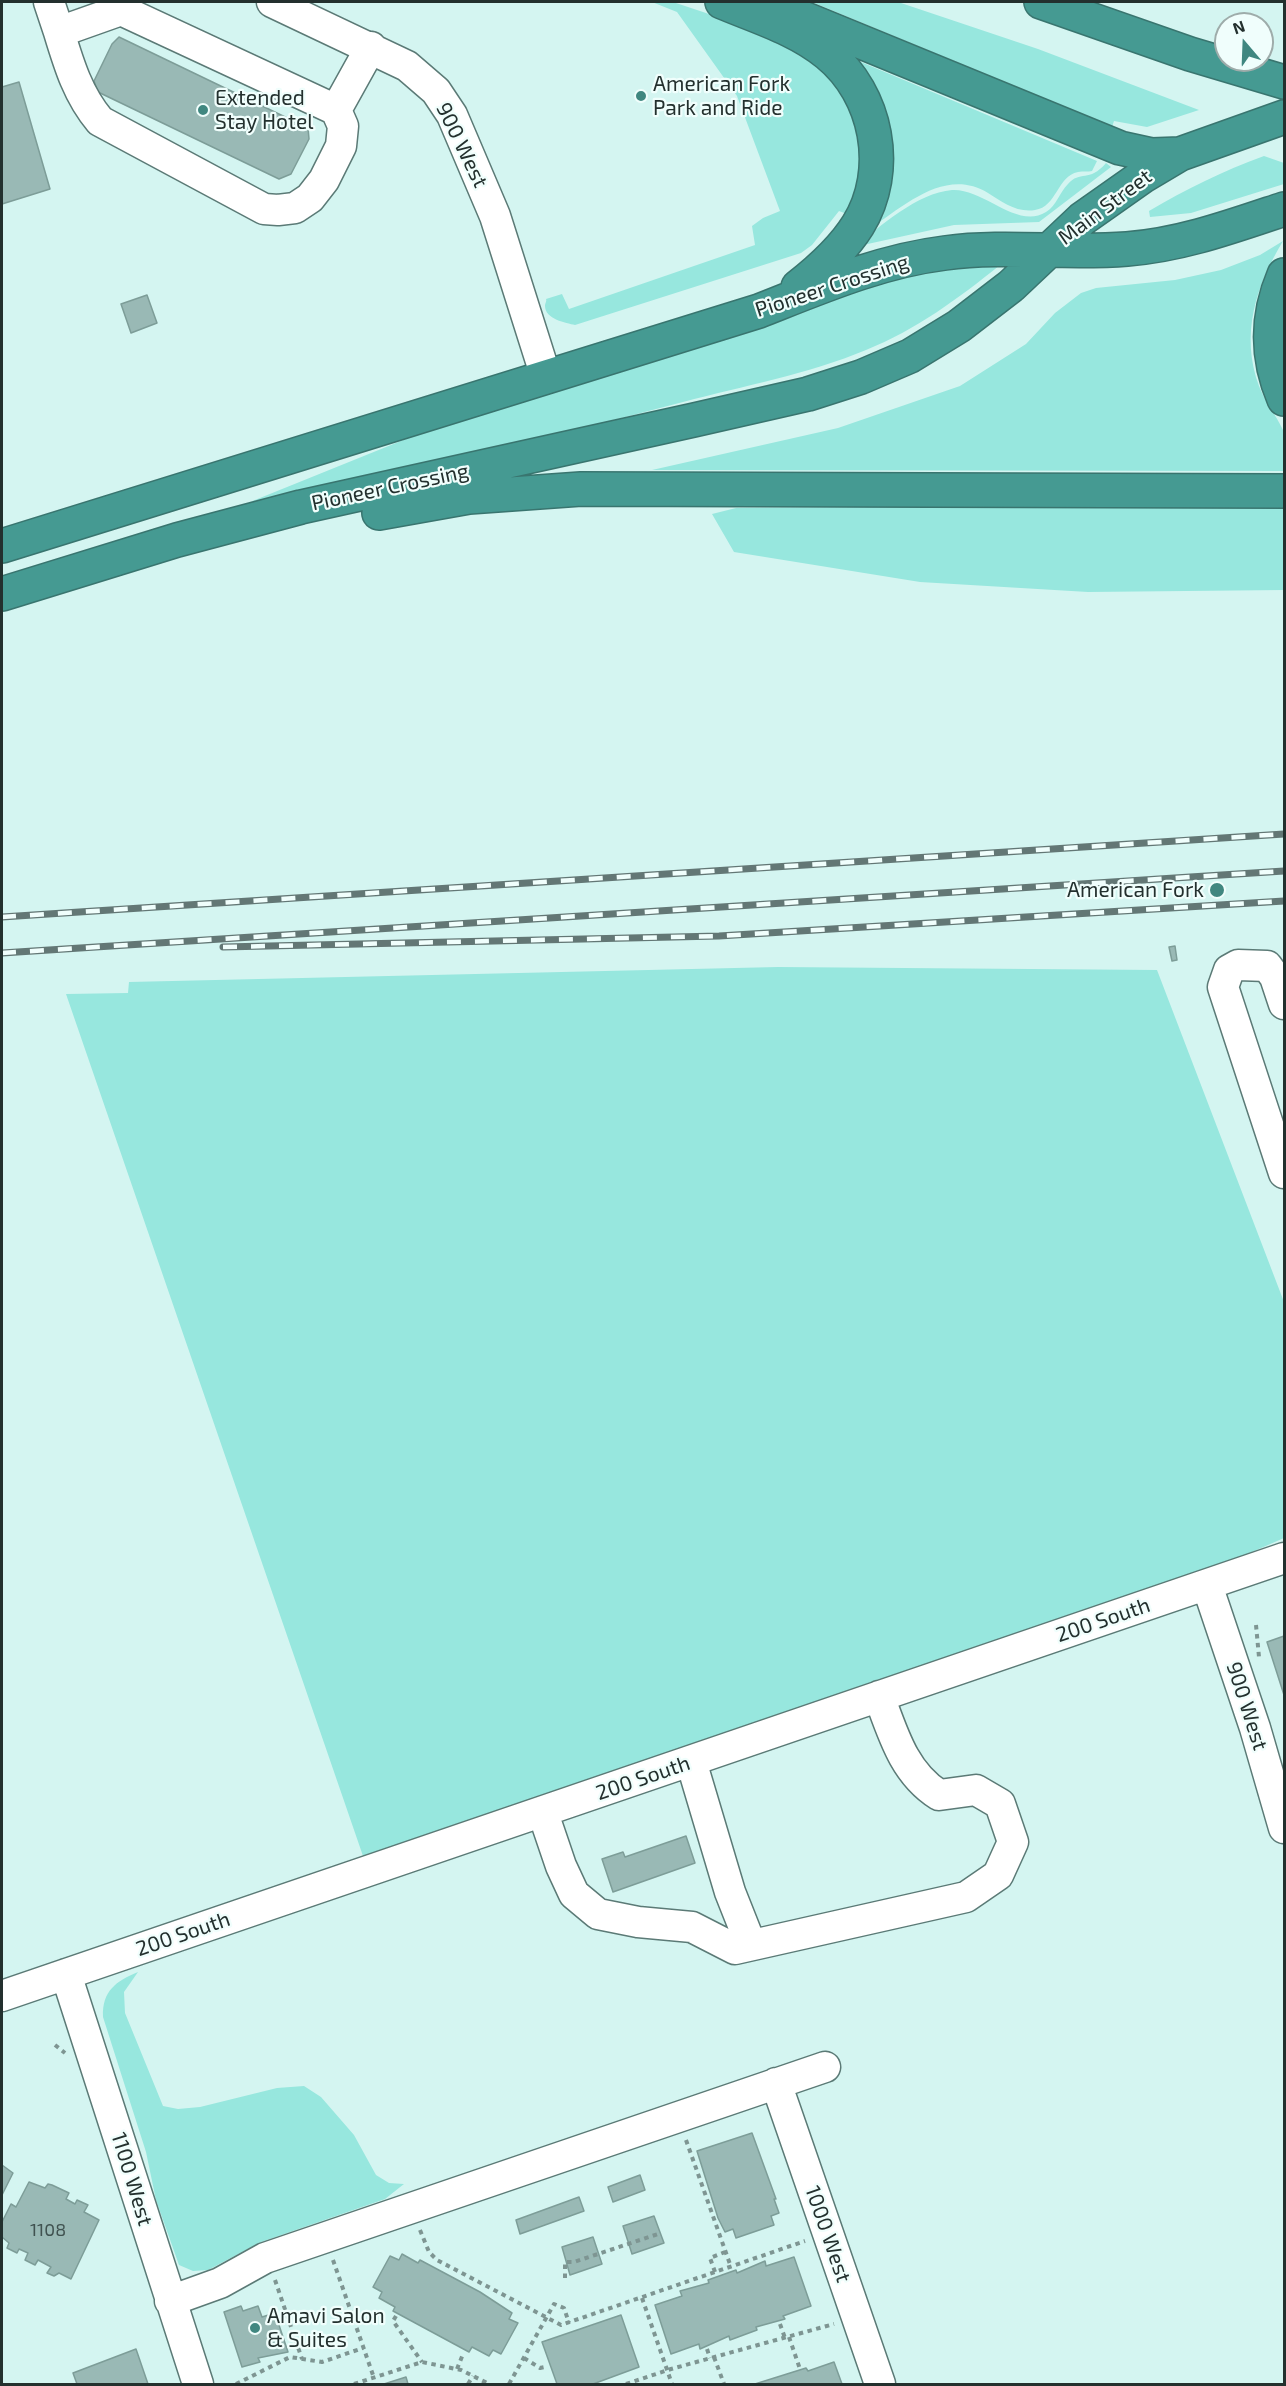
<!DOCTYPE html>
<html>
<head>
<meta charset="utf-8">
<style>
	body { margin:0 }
	#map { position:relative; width:1286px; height:2386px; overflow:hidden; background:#d4f5f1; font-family:"Exo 2",sans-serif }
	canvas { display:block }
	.frame { position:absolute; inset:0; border:3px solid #23302e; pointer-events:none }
	.north { position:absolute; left:1214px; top:12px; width:60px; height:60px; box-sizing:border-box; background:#f0fefc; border:2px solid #9eacaa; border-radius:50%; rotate:341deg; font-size:16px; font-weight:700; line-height:24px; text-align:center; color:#23302e }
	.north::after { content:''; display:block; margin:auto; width:21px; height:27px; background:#408780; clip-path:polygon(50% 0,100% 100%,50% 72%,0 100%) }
</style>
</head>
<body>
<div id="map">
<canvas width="1286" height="2386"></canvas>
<div class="frame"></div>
<div class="north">N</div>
</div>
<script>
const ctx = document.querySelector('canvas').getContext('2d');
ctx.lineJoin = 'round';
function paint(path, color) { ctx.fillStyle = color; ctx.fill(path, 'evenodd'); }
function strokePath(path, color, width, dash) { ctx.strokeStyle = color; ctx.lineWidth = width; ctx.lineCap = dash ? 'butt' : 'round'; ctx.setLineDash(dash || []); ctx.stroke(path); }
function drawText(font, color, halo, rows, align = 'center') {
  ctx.font = font + ' "Exo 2",sans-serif'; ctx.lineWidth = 4.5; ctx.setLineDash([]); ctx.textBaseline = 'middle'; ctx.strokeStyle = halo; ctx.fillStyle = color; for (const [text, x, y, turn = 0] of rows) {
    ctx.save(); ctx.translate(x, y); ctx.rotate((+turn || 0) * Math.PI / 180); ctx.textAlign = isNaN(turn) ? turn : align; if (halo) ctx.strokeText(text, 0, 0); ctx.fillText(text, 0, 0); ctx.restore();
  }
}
paint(new Path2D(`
	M652,2H673L784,39L832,74L857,122L861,153L859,183L847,214L839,211L812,245L801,253L575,325C566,323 545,319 545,306C545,303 547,301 546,299L562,294L569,309L755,245L752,226L763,218L780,211L737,96L677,12Z
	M812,2H898L1038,49L1199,110L1147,127L1114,121L1112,127Z
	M849,57L1097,161L1092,171C1088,172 1083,171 1078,172C1057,176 1057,207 1035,210C1017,213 1002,202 988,193C946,167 905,205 871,228L878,194Z
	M1264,156L1284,163V184L1191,213L1150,217L1149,211C1186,189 1223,171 1264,156Z
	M1106,163L1111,167L1039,222L954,225L854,247C881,226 917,193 952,190C984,188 1017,230 1046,212C1057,205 1059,193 1068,184C1080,170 1089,183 1106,163Z
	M1283,241C1256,286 1240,334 1259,386C1265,402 1276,415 1283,430C1286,440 1285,460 1284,471L652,470L838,428L960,386L1026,344L1055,313L1081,293L1096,288L1175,280L1221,270L1260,255Z
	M1000,265C959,298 916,330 866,350C809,374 743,386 683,402C540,440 395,472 250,502L490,405L907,276L973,266Z
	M876,507H1284V590L1088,592L920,582L734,552L712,514L736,508Z
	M778,967L1157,970L1284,1302V1538L1167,1589L363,1856L66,994L128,993L129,982Z
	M138,1972L124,1992L125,2013L163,2106L178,2109L200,2107L277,2088L304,2086L321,2097L354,2135L376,2175L389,2183L404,2184L385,2199L261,2242L208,2270L193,2271L179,2265L156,2200L146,2152L103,2017C102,1991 116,1981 138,1972Z`), '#97e7de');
const building = new Path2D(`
	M119,37L308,128L309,139L291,174L279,179L98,92L94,81L112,44Z
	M19,82L50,189L2,204V87Z
	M147,295L157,323L131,333L121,304Z
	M1175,946L1177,960L1172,961L1169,947Z
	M1284,1636V1695L1267,1642Z
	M686,1836L695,1863L613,1892L602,1859L623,1852L625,1857Z
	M752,2133L776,2199H774L779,2213L771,2216L774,2225L736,2238L733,2229L725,2232L718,2218L697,2151Z
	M2,2165L13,2173L2,2195Z
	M640,2175L645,2190L613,2202L608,2187Z
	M29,2182L45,2188L48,2184L52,2185L69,2193L66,2199L75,2204L77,2200L88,2205L84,2212L99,2220L71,2279L59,2273L54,2276L47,2273L51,2267L38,2260L35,2265L25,2260L28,2253L19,2249L17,2253L7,2248L9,2243L2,2237V2222L11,2204L16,2207Z
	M579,2197L584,2211L520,2234L516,2220Z
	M654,2216L664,2243L632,2254L623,2226Z
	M593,2237L602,2264L570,2275L562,2247Z
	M402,2254L418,2263L420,2260L480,2292L512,2313L509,2319L518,2323L501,2354L493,2350L489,2356L472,2347L469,2352L393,2311L395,2307L379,2298L382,2292L373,2287L390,2256L399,2260Z
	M794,2257L811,2306L783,2316L785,2319L756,2327L757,2330L730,2340L729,2336L700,2349L699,2344L671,2354L655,2305L682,2296L680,2291L709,2283L708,2280L736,2270L737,2273L765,2261L766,2266Z
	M241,2306L243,2311L258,2306L262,2317L275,2313L288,2352L258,2358L260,2362L242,2367L224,2312Z
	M621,2315L639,2367L593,2384H557L542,2342Z
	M136,2349L148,2384H77L73,2373Z
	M834,2362L842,2384H755L806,2368L808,2371Z
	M406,2377L408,2384H384Z`);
paint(building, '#99b9b5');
strokePath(building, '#7d9d98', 1.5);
const minor = new Path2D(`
	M49,2L59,32L121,10L336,110L371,47
	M272,2L407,66L436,91L452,115L495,216L546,377
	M59,32C69,65 78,95 100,121L264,209L278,210L295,208L310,198L324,180L341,146L343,126L336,110
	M1284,1004L1275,977L1267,966L1238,965L1229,970L1223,987L1284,1173
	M1207,1585L1255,1728L1284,1828
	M691,1761L730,1892L751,1945
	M543,1813L561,1866L574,1894L598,1914L638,1922L692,1927L735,1949L966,1897L998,1875L1013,1842L1000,1804L976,1790L939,1795C904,1773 893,1734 879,1696
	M66,1974L198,2384
	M2,1996L1284,1558
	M776,2083L880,2384
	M170,2301L220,2283L265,2258L825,2067`);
const highway = new Path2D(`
	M722,2C758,17 798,29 828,54C877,94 892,170 858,225C843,249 821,269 798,287
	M764,2L1120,148L1152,155L1180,154
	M1041,2L1190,54L1284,82
	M1284,275C1266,317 1266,357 1284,399
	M379,513L469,497L581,489L1284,491
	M2,546L759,311C820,287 880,261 945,253C1006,245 1066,254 1127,249C1181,245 1233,226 1284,209
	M2,594L177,540L301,507L694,420L808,394L861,377L910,356L959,326L1011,286L1082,219L1143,176L1180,154L1284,117`);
strokePath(minor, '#5b7a76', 33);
strokePath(highway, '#39756f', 36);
strokePath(new Path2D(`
	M1256,1625L1259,1657
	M55,2045L65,2053
	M686,2140L731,2267
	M420,2230L429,2252L437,2260L561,2325L805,2241
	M333,2260L374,2378
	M715,2272L710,2258L725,2252
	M565,2278V2262H574L658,2234
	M275,2280L302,2359
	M642,2298L672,2384
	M396,2316L393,2321L422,2362
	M780,2324L785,2338
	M789,2337L800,2369
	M707,2349L710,2358
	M714,2357L724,2384
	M524,2358L540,2368L545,2367
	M457,2369L463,2354
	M236,2384L290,2357L322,2362L363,2348
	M354,2384L422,2362L461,2370L489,2384
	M468,2384L473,2376
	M509,2384L554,2304L564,2308L569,2323
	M626,2384L671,2369L834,2324`), '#7e9592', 4, [4.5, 4.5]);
strokePath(minor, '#fff', 30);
strokePath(highway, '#459a92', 33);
const rail = new Path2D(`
	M2,917L1284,834
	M223,947L719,936L1284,901
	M2,953L1284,871`);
strokePath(rail, '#637775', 7);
strokePath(rail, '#f0fefc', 4.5, [14]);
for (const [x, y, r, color] of [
	[641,96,6,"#408780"],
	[203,110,6,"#408780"],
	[1217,890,8,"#408780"],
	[255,2328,6,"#408780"]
]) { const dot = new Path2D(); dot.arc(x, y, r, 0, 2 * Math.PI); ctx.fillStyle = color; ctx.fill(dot); strokePath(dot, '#f0fefc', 2); }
drawText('18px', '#405250', null, [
	["1108",48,2230]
]);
drawText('21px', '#23302e', '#f0fefc', [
	["American Fork",653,84],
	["Park and Ride",653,108],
	["Extended",215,98],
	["Stay Hotel",215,122],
	["American Fork",1204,890,"right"],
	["Amavi Salon",267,2316],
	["& Suites",267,2340]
], 'left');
drawText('21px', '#23302e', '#f0fefc', [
	["900 West",462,145,64],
	["Main Street",1105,207,-37],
	["Pioneer Crossing",832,286,-18],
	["Pioneer Crossing",390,487,-12],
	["200 South",1103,1620,-19],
	["900 West",1247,1706,72],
	["200 South",643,1778,-19],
	["200 South",183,1934,-19],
	["1100 West",132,2179,73],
	["1000 West",828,2234,71]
]);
</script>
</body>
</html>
